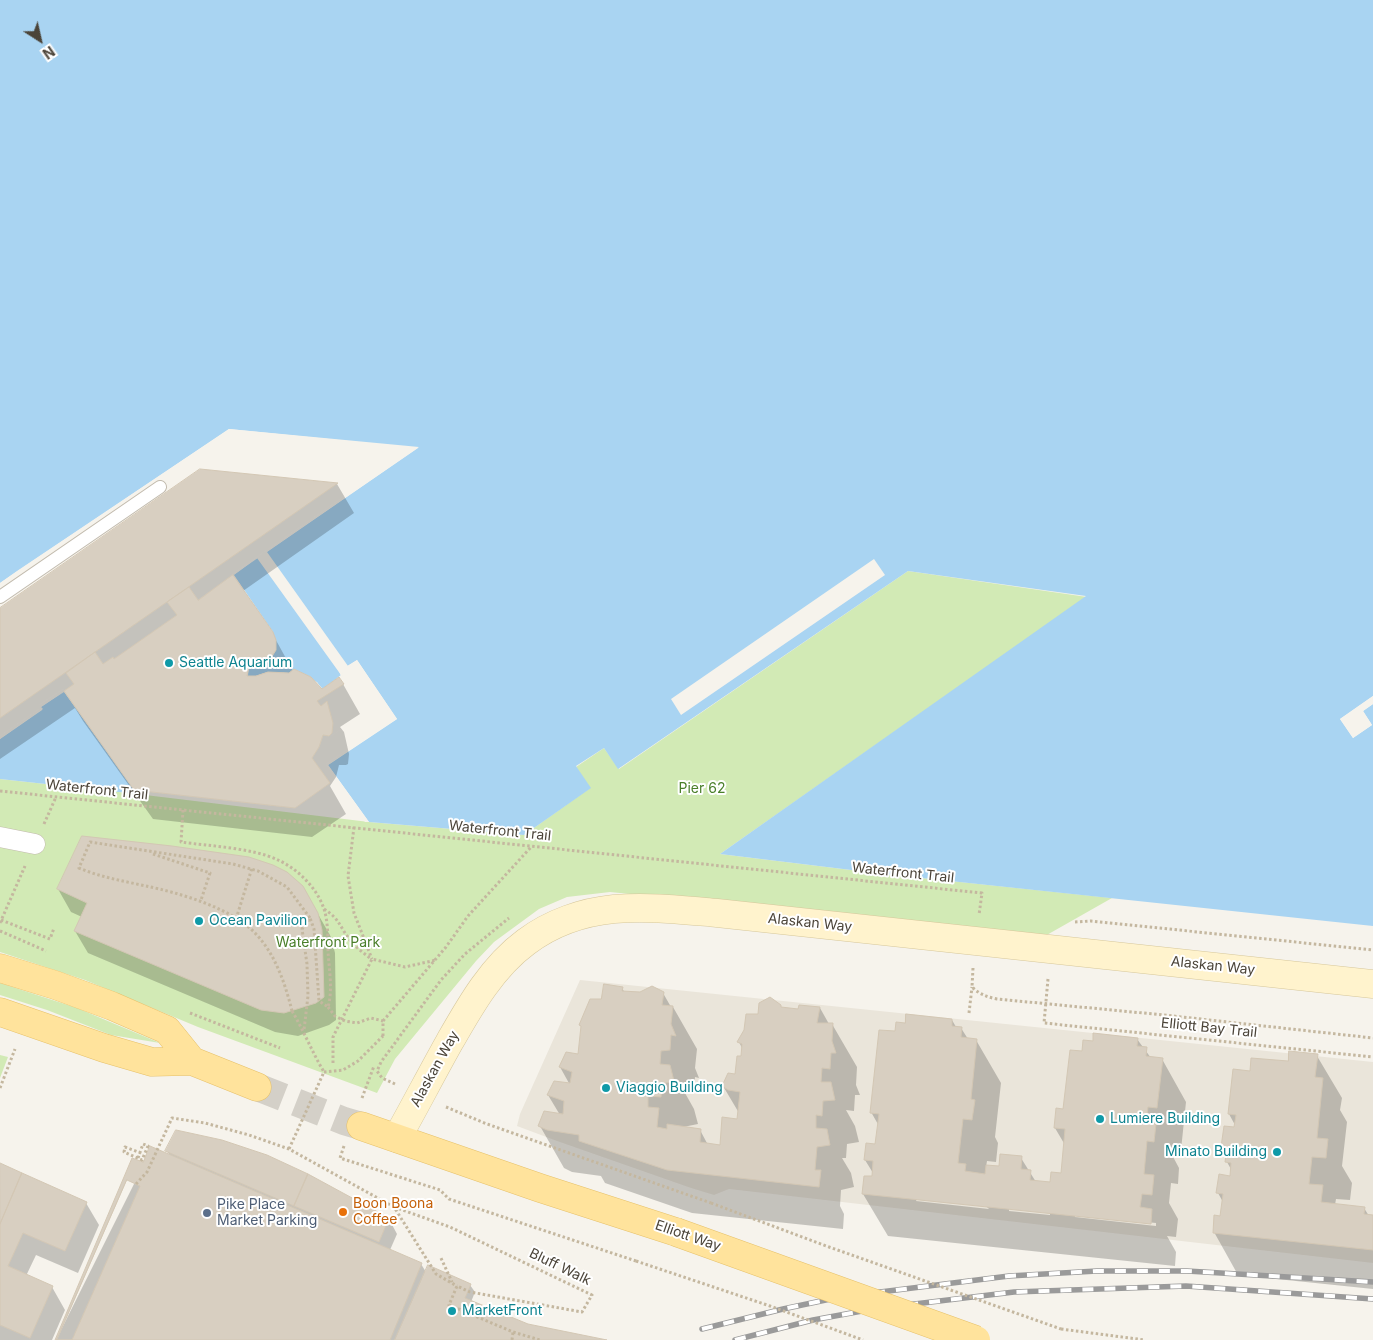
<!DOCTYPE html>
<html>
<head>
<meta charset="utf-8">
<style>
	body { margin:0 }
	#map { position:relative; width:1373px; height:1340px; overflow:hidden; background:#f6f3ec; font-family:Inter,sans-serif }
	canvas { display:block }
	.north { position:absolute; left:15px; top:15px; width:50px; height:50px; -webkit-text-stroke:4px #fff; paint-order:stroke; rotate:145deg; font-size:14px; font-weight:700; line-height:20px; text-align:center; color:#4b4439 }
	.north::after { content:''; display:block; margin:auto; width:18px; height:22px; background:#4b4439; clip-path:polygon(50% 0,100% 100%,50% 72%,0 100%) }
</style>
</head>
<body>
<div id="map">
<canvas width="1373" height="1340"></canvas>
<div class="north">N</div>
</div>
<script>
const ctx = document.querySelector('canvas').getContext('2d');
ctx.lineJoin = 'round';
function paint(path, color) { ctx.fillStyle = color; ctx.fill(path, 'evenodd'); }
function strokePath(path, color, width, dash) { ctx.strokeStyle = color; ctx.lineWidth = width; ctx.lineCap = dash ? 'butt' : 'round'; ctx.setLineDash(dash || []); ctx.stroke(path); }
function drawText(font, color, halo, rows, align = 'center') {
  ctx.font = font + ' Inter,sans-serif'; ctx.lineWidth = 4; ctx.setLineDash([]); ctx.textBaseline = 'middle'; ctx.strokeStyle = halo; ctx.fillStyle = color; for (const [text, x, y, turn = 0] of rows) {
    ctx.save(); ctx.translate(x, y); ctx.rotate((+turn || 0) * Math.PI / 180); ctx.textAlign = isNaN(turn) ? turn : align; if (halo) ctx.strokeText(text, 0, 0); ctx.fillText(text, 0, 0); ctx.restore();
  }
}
paint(new Path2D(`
	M580,980L1373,1062V1263L729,1189L714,1195L691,1188L557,1141L517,1126L520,1114Z`), '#eae5da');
paint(new Path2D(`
	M908,571L1087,597L720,854L884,874L1112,898L1045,936L610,892L567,897L539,909L494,942L476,961L395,1059L377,1093L198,1027L85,980L0,952V779L137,794L369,822L524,835L590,788L576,767L604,748L619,769Z
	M0,983L77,1008L160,1043L111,1035L47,1010L0,995Z
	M0,1055L8,1057L0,1078Z`), '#d2eab5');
paint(new Path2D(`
	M0,0H1373V696L1340,719L1353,738L1372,725L1363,711L1373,704V926L884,874L720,854L1086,596L908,571L618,769L604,748L576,766L591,788L524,835L369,822L328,765L397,719L357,660L339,671L341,676L322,689L317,682L289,673L268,672L256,676H247L249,666L260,665L271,658L273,632L233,575L418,448L229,429L0,583Z
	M64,691L137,794L0,779V739L42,710L41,707Z`), '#a9d4f2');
paint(new Path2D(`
	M229,429L419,447L267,552L348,666L357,660L397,719L328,765L369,822H365L326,764L393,718L356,663L342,672L343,677L324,691L292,673L247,679L231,575L412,449L229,431L0,585V583L17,571ZM257,558L341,675L323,689L311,677L294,669L289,673L268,672L256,676H248L249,666L260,665L271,658L276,645L273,632L234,575Z
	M874,559L885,575L681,715L671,699Z
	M345,681L366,713L331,736L316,699Z
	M63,689L66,690L139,794H137L64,692L41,707L43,709L0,739V736L39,709V705Z
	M1373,696V699L1344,720L1354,734L1369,725L1360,711L1373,702V704L1363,711L1372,725L1353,738L1340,719Z`), '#f6f3ec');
paint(new Path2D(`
	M201,470L337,484L354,513L243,591L272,633L293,671L322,690L343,684L360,714L340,727L344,732L349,754L348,764L346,765H339L336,777L330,786L346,814L312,837L153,819L83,721L75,708L0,759V609Z
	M302,886L331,937L335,953L336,1020L329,1025L298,1036L275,1032L88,953L75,931L82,917L71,912L58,889Z
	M622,988L625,993H663L671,1007H673L697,1049L695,1068L699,1078L695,1077L694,1093H685L694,1109L698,1124L683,1127L700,1130L708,1145L721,1147L738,1121L739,1113L723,1086L736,1075L743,1058V1050L739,1042L759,1016L781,1009L799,1011L820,1008L829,1024H832L857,1067L856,1085L860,1095H855L854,1111L846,1110L855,1126L859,1142L847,1144L846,1158H842L851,1173L854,1187L841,1190L840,1206L844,1214L843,1229L692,1213L605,1183L601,1176L572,1172L564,1168L540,1126L560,1115L548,1095L570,1085L560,1067L579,1056L582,1028L580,1025L602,1001Z
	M952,1020L956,1027L961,1028L968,1039L976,1040L1001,1083L995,1137L998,1143L996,1162L987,1161L986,1167L1000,1168L1021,1158L1036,1182L1052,1184L1062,1175L1065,1145L1055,1128L1064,1111L1083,1053L1094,1042L1137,1039L1151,1058L1162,1059L1186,1102L1181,1150L1171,1149V1153L1179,1168L1178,1184L1171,1183L1169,1203L1178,1219L1176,1237L1167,1236L1176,1252L1175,1266L888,1236L863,1194L873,1177V1173L865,1160L876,1146L879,1126L871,1112L896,1033L906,1024ZM917,1199L986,1206L989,1209L916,1201ZM1009,1208L1050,1212V1215L1009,1211ZM1075,1215L1156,1223V1226L1075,1217Z
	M1317,1056L1342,1098L1340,1110L1347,1122L1342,1166L1352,1183L1350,1200L1336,1199L1335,1205L1364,1208L1369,1216L1373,1217V1289L1238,1275L1214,1232L1222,1217L1223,1202L1218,1193L1231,1177L1232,1171L1227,1162V1155L1222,1146L1235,1128V1125L1229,1114L1251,1072Z
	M167,1151L308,1175L389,1219L397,1234L390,1250L421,1264L426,1272L470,1285L475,1292L471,1302L528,1325L601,1340H56L144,1164L170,1156Z
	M0,1165L86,1203L99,1225L78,1273L36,1255L26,1276L52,1287L65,1310L52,1340H0Z`), '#0003');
const building = new Path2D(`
	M200,469L338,483L0,718V608Z
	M233,575L273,632L276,640V650L271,658L260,665L249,666L247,676H256L268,672L289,673L294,669L311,677L322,689L339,677L344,684L317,701L321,706L327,701L333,723L332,733L329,736L323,735L319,747L312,758L330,783L295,808L134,790L64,691L74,684L66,673L95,652L103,664L113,657L114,659L177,615L167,602L189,587L198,600Z
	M82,836L172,846L249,857L273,865L287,872L303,886L318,913L322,930L324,997L316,1003L284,1013L261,1010L74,931L87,903L57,889Z
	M604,984L623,987L622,991L640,992L652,986L664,992L662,1005L673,1006L671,1024L676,1036L671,1035L670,1050L661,1051L660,1064L670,1065L674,1081L662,1084L661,1097L648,1096V1107L659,1108L657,1127L667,1129V1124L701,1129L700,1142L720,1145L722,1117L737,1119L740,1092L728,1090L722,1086L728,1073L735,1074L737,1056H741L742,1044L737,1042L744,1030L746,1014H758L759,1003L770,997L781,1005V1007L798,1009L799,1005L820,1007L817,1023H833L832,1041L836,1053H831L830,1069L822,1068L821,1082H831L835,1100L823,1101L822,1116L816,1115V1128L827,1129L830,1145L817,1147L815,1170H821L819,1187L667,1170L579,1141V1135L547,1130L538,1126L544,1111L563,1114L564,1101L547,1095L554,1081L570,1083L572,1072L559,1067L566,1052L578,1054L581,1026L579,1025L590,999H601Z
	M906,1014L952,1019V1026L962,1027L961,1037L977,1039L971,1099L975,1100L972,1120L963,1119L958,1163L966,1164L965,1171L985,1174L986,1165L999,1166L1000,1154L1022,1156L1021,1169L1031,1170L1030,1180L1050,1182L1051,1172L1061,1173L1065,1129L1054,1128L1056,1108L1063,1109L1070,1050L1082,1051L1083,1040L1093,1041V1033L1138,1038L1137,1046L1147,1047L1146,1056L1163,1058L1157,1108L1148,1107L1146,1123L1156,1124L1154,1142L1147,1141L1144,1174L1154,1175L1152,1195L1142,1194L1140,1207L1152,1209L1151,1224L862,1194L864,1176H872L873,1161L864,1160L866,1143L875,1144L879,1114L870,1113L879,1030L895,1031L896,1022L905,1023Z
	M1289,1051L1318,1054L1315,1077L1323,1078L1317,1138L1328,1139L1326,1158L1312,1157L1309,1184L1323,1185L1321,1202L1365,1207L1364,1214L1373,1215V1250L1213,1233L1214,1215L1220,1216L1223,1194L1216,1193L1219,1174L1230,1176L1231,1163L1225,1162L1227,1147H1221L1224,1126L1234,1127L1236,1115L1228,1114L1233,1069L1250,1071L1251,1058L1288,1061Z
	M176,1130L222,1140L267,1155L308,1174L294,1206L165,1151Z
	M150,1146L422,1263L390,1340H55L132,1158L143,1162Z
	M0,1163L22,1173L0,1224Z
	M22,1173L87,1202L65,1251L23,1233L8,1266L53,1286L30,1338L0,1325V1224Z
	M308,1174L389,1218L379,1242L294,1206Z
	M127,1180L140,1186L72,1340H57Z
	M428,1265L471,1284L465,1298L528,1324L607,1340H395Z`);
paint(building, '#d8cfc1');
strokePath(building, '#d3c7b4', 1);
strokePath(new Path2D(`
	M257,1087L344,1121L361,1126`), '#d4d0c8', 28, [28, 14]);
const service = new Path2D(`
	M0,597L160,487`);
const pedestrian = new Path2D(`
	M0,837L35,844`);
const secondary = new Path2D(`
	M397,1138C415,1106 432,1073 450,1041C470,1006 492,967 526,942C551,923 583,912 614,909C648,906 683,910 717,913L1373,984`);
const primary = new Path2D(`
	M0,968L55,985L112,1006L167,1030L192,1061
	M0,1012L104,1048L152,1062L192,1061L257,1087
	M361,1126L540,1188L676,1232`);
strokePath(service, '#c2bbae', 14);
strokePath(pedestrian, '#c2bbae', 21);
strokePath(secondary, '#d6c79b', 29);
strokePath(primary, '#e6c16a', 29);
strokePath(new Path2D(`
	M0,791L982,893L979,915
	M183,810L181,842C209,846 253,848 278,860C298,869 317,888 324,909C328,921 328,938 328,951C329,969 333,990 328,1007L319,1001L314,929L310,918L302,929L307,964L308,996L304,1030
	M44,824L56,797
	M354,827L348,876L354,913L372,959
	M153,854L210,873L201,900
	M324,909C340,919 339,926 350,940C356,948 364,953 371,959
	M236,919L252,868
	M1,920L50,939L54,928
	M1075,922L1091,921L1373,950
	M0,923L25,866
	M0,931L46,951
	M973,968L972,987C979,994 987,997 997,999L1164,1015L1373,1038
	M1048,979L1044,1023L1373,1057
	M292,1011C285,983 275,953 254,932C229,907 179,893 146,886C123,881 100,877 79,868L90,842L233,864L258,871L287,887L310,918
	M190,1013L280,1048
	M969,1013L972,987
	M383,1036V1021L446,947L468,916L532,846
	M333,1063V1037L372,959L405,967L436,960
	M395,1084L382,1078L377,1071L381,1062L441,980L465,954L509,918
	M0,1088L15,1049
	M362,1098L374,1066
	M446,1107L487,1124L711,1203
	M344,1146L340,1158L440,1190L449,1199L636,1261
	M138,1158L143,1144L148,1146L142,1160L124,1152L125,1147L141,1153
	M136,1184L147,1172L172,1118L205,1123L249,1135L289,1149L394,1207L436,1274L457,1286
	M394,1207L450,1227L592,1295L582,1312L470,1292L457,1286L449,1305L513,1332L540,1340
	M441,1258L452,1282
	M1061,1329L1145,1340
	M512,1340L513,1332`), '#c4b79f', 3, [2.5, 2.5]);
strokePath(service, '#fff', 12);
strokePath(pedestrian, '#fff', 20);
strokePath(secondary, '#fff3cd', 28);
strokePath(primary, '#ffe39c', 28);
const rail = new Path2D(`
	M702,1329L783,1309L840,1297L1009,1276L1097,1271H1187L1373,1282
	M735,1340L813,1320L873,1309L1014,1292L1186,1286L1373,1299`);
strokePath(rail, '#9a9a9a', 5.5);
strokePath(rail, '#fff', 4, [11]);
const primaryBridge = new Path2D(`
	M676,1232L976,1340`);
strokePath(primaryBridge, '#e6c16a', 29, []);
strokePath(new Path2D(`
	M328,1007L335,1016L345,1021L357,1023L371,1018L383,1021
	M292,1011C304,1031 312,1052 324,1072
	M324,1072L343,1070L358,1061L383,1036
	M289,1149L324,1072
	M711,1203L829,1247L1061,1329
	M636,1261L770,1306L863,1340`), '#c4b79f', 3, [2.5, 2.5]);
strokePath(primaryBridge, '#ffe39c', 28);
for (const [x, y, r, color] of [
	[169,663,5,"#0f9aa8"],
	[199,921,5,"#0f9aa8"],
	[606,1088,5,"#0f9aa8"],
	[1100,1119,5,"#0f9aa8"],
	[1277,1152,5,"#0f9aa8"],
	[343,1212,5,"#e8710a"],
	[207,1213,5,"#5c6f8a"],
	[452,1311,5,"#0f9aa8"]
]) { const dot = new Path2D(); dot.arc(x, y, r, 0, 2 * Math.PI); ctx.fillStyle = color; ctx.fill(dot); strokePath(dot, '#fff', 2); }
drawText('14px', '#0d838f', '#fff', [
	["Seattle Aquarium",179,663],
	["Ocean Pavilion",209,921],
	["Viaggio Building",616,1088],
	["Lumiere Building",1110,1119],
	["Minato Building",1267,1152,"right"],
	["MarketFront",462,1311]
], 'left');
drawText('14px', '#4a7f2a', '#fff', [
	["Pier 62",702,789],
	["Waterfront Park",328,943]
]);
drawText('14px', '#4b4439', '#fff', [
	["Waterfront Trail",97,790,6],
	["Waterfront Trail",500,831,6],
	["Waterfront Trail",903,873,6],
	["Alaskan Way",810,923,6],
	["Alaskan Way",1213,966,6],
	["Elliott Bay Trail",1209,1028,6],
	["Alaskan Way",435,1069,-61],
	["Elliott Way",688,1236,19],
	["Bluff Walk",560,1267,26]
]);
drawText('14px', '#c56008', '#fff', [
	["Boon Boona",353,1204],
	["Coffee",353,1220]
], 'left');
drawText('14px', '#4e5e75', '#fff', [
	["Pike Place",217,1205],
	["Market Parking",217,1221]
], 'left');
</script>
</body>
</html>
